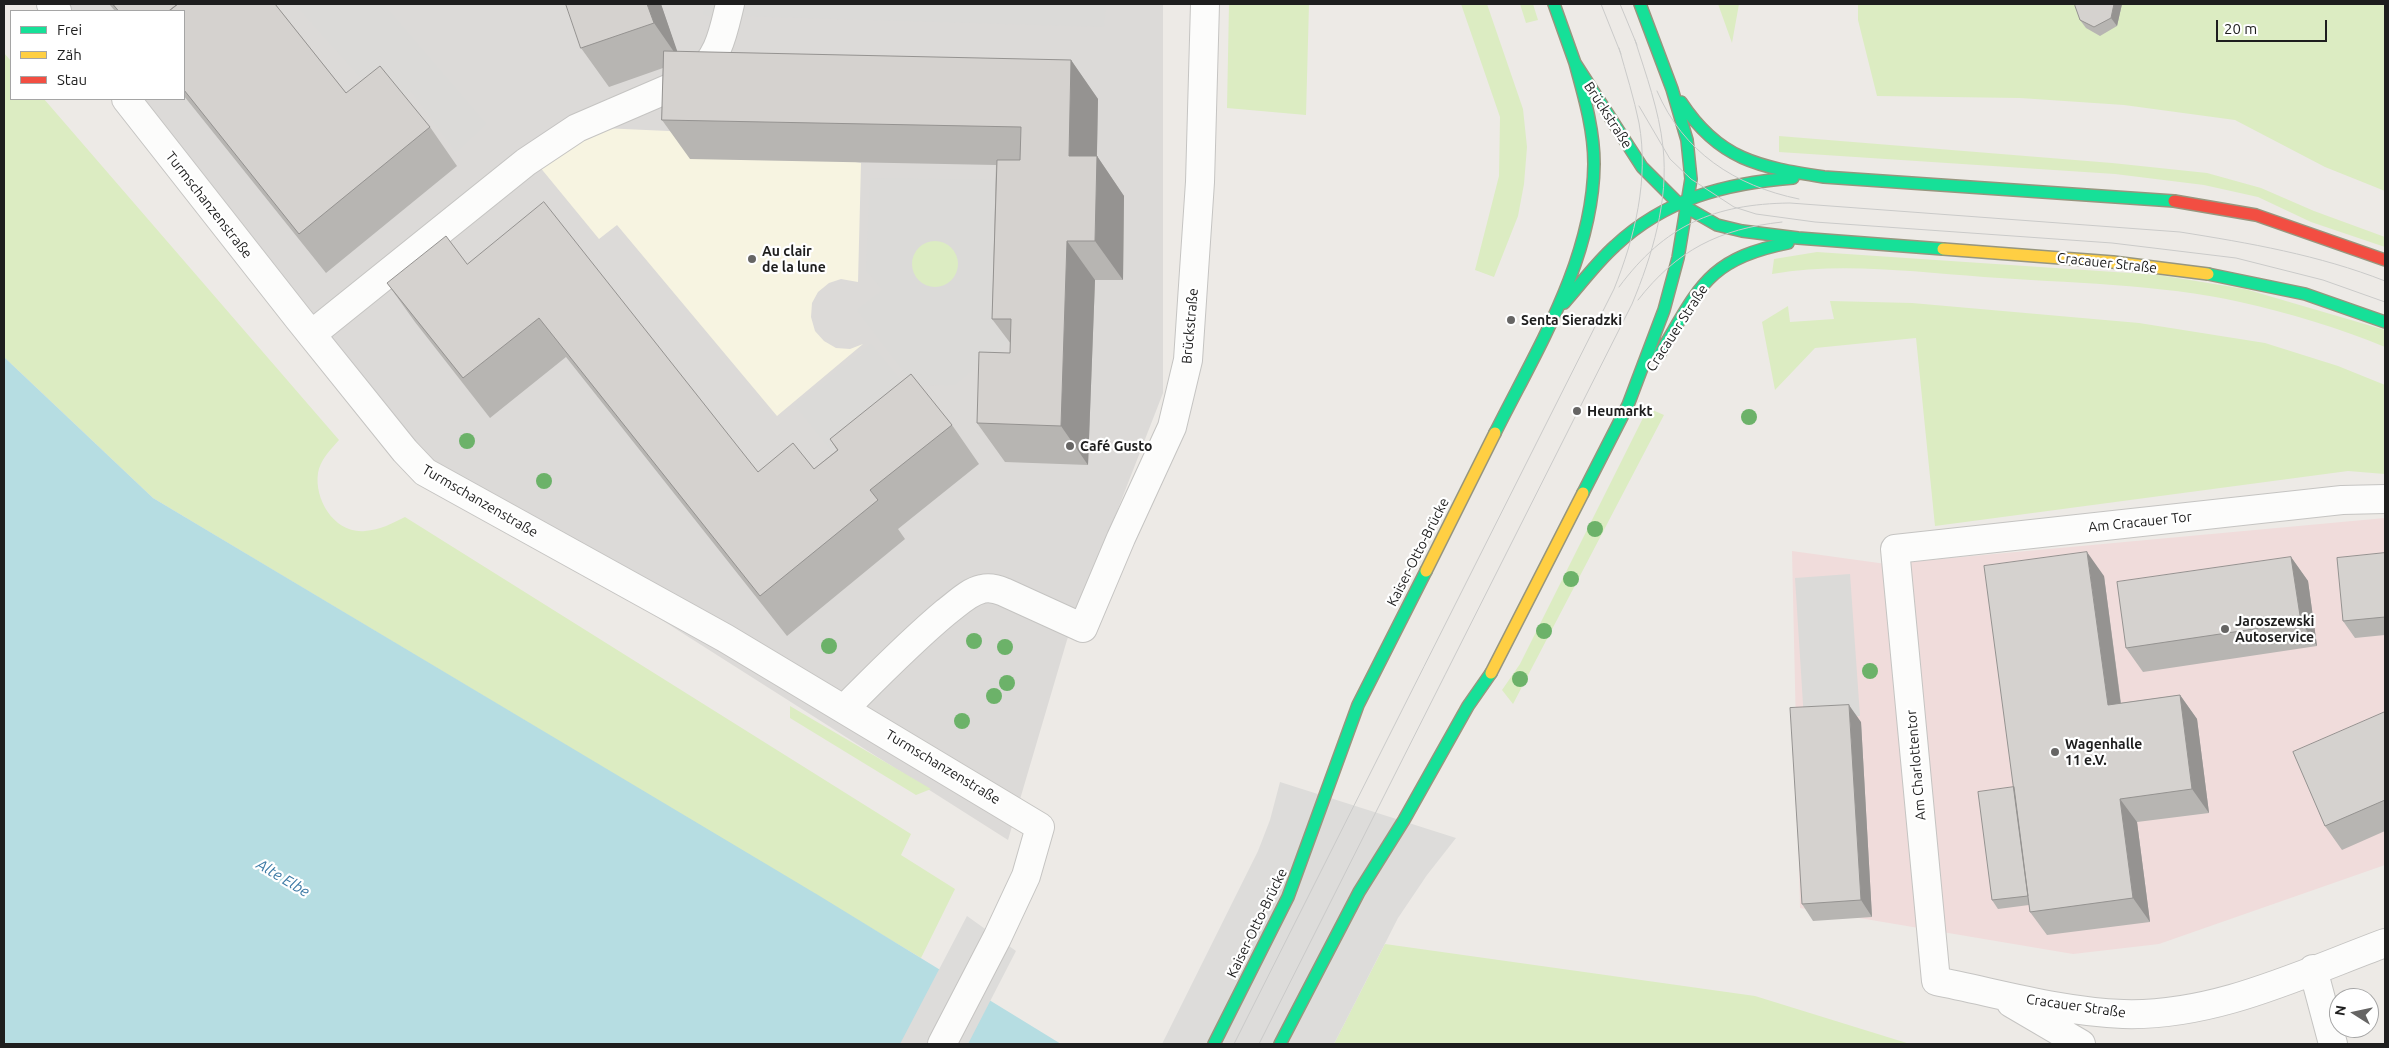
<!DOCTYPE html>
<html>
<head>
<meta charset="utf-8">
<style>
	body { margin:0 }
	#map { position:relative; width:2389px; height:1048px; overflow:hidden; background:#edeae6; font-family:Ubuntu,sans-serif }
	canvas { display:block }
	.frame { position:absolute; inset:0; border:5px solid #1e1e1e; pointer-events:none }
	.legend { position:absolute; left:10px; top:10px; width:175px; height:90px; box-sizing:border-box; background:#fff; border:1px solid #a5a5a5; margin:0; padding:6px 9px; list-style:none; font-size:15px; color:#1e1e1e }
	.legend li { display:flex; align-items:center; gap:10px; height:25px }
	.legend b { width:25px; border:1px solid #a5a5a5 }
	.north { position:absolute; left:2329px; top:988px; width:50px; height:50px; box-sizing:border-box; background:#fff; border:1px solid #a5a5a5; border-radius:50%; rotate:280deg; font-size:14px; font-weight:700; line-height:20px; text-align:center; color:#1e1e1e }
	.north::after { content:''; display:block; margin:auto; width:18px; height:22px; background:#666564; clip-path:polygon(50% 0,100% 100%,50% 72%,0 100%) }
	.scale { position:absolute; left:2216px; top:20px; width:111px; height:22px; box-sizing:border-box; border:2px solid #1e1e1e; border-top:0; padding-left:6px; font-size:15px; line-height:18px; white-space:nowrap; color:#1e1e1e; -webkit-text-stroke:4px #fff; paint-order:stroke }
</style>
</head>
<body>
<div id="map">
<canvas width="2389" height="1048"></canvas>
<div class="frame"></div>
<ul class="legend">
<li><b style="height:6px;background:#16e098"></b>Frei</li>
<li><b style="height:6px;background:#ffcf43"></b>Zäh</li>
<li><b style="height:6px;background:#f24e42"></b>Stau</li>
</ul>
<div class="north">N</div>
<div class="scale">20 m</div>
</div>
<script>
const ctx = document.querySelector('canvas').getContext('2d');
ctx.lineJoin = 'round';
function paint(path, color) { ctx.fillStyle = color; ctx.fill(path, 'evenodd'); }
function strokePath(path, color, width, dash) { ctx.strokeStyle = color; ctx.lineWidth = width; ctx.lineCap = dash ? 'butt' : 'round'; ctx.setLineDash(dash || []); ctx.stroke(path); }
function drawText(font, color, halo, rows, align = 'center') {
  ctx.font = font + ' Ubuntu,sans-serif'; ctx.lineWidth = 4.5; ctx.setLineDash([]); ctx.textBaseline = 'middle'; ctx.strokeStyle = halo; ctx.fillStyle = color; for (const [text, x, y, turn = 0] of rows) {
    ctx.save(); ctx.translate(x, y); ctx.rotate((+turn || 0) * Math.PI / 180); ctx.textAlign = isNaN(turn) ? turn : align; if (halo) ctx.strokeText(text, 0, 0); ctx.fillText(text, 0, 0); ctx.restore();
  }
}
paint(new Path2D(`
	M65,4H1163V393L1067,640L1008,840L429,472L139,99H184V11H70Z`), '#dcdad8');
paint(new Path2D(`
	M2385,518V865L2159,944L2073,954L1800,908L1792,551L1886,564Z`), '#f0dcdb');
paint(new Path2D(`
	M602,128L690,132L861,163L858,282L841,279L829,283L818,292L812,303L811,317L815,331L824,341L836,348L850,349L863,344L777,416L617,225L599,239L539,166Z`), '#f7f4e1');
paint(new Path2D(`
	M295,4H383L486,124L456,152L411,91L388,108Z
	M704,4H1106L1104,27L703,15Z
	M870,178L1016,180L1008,342L954,385L915,386L857,310L883,290L866,270Z
	M871,344L923,408L847,470L795,405Z
	M1850,574L1860,716L1804,720L1795,578Z`), '#dbdad8');
paint(new Path2D(`
	M1229,4H1309L1306,115L1227,108Z
	M1461,4H1487L1523,109L1527,147L1524,184L1518,216L1494,277L1475,270L1499,176L1500,117Z
	M1520,4H1533L1538,20L1526,23Z
	M1718,4H1739L1732,43Z
	M1858,4H2385V191L2325,167L2235,120L2124,105L2020,98L1877,96L1858,20Z
	M4,53L11,61V99H44L339,440C331,449 320,460 318,473C314,500 335,534 365,531C380,530 393,523 405,517L911,834L901,855L955,889L921,958L153,498L4,357Z
	M1779,136L2112,163L2207,173L2261,188L2314,211L2385,237V247L2311,222L2258,197L2204,185L2115,174L1779,152Z
	M912 264a23 23 0 1 1 46 0a23 23 0 1 1-46 0Z
	M1817,252L2159,275L2245,289L2385,330V347C2339,328 2289,313 2240,302C2161,284 2066,283 1984,277C1913,272 1842,262 1772,274L1774,259Z
	M1830,301L1912,303L2139,323L2265,343L2338,366L2385,385V474L2348,471L1935,526L1916,338L1815,348L1775,390L1762,322L1788,306L1790,322L1834,319Z
	M1648,408L1664,415L1513,704L1502,690L1520,664Z
	M790,706L931,789L916,795L790,718Z
	M1385,944L1755,996L1910,1044H1334Z`), '#dcecc2');
paint(new Path2D(`
	M4,357L153,498L818,895L1061,1044H4Z`), '#b6dde2');
paint(new Path2D(`
	M1280,782L1456,838L1427,875L1398,918L1334,1044H1162L1258,851L1270,820Z
	M967,916L1016,951L968,1044H900Z`), '#dddcda');
const street = new Path2D(`
	M51,4L57,11
	M126,99L298,318L405,451L425,472L725,638L1040,827L1026,876L997,938L942,1044
	M312,334L526,162L577,128L693,78C719,59 723,33 730,4
	M2385,499L2342,500L1895,549L1936,981C1997,993 2061,1012 2123,1014C2214,1017 2301,974 2385,943
	M845,708C878,675 910,642 946,612C957,604 968,592 982,589C990,587 997,589 1004,592L1083,628L1121,538L1172,427L1188,360L1200,182L1205,4
	M2313,969L2333,1044
	M2011,1003L2081,1044`);
const fast = new Path2D(`
	M1554,4L1575,63L1642,167L1677,202L1717,225L1742,231L1798,238L1943,249
	M1681,102C1719,160 1759,167 1824,177L2174,201
	M2208,274L2305,294L2385,322
	M1564,303C1581,284 1596,263 1615,246C1665,199 1726,183 1793,178
	M1659,355C1699,289 1706,259 1788,243
	M1495,433C1537,349 1593,260 1594,164C1594,129 1584,96 1575,63
	M1583,493L1628,405L1664,310L1678,258L1691,179L1687,140L1672,89L1640,4
	M1214,1044L1288,897L1358,705L1426,571
	M1280,1044L1359,892L1404,820L1468,706L1491,673`);
const slow = new Path2D(`
	M1943,249L2113,262L2208,274
	M1426,571L1495,433
	M1491,673L1583,493`);
const jam = new Path2D(`
	M2174,201L2256,215L2385,260`);
strokePath(street, '#c5c4c2', 30);
strokePath(fast, '#97967e', 14);
strokePath(slow, '#97967e', 14);
strokePath(jam, '#97967e', 14);
strokePath(street, '#fcfcfb', 28);
strokePath(fast, '#16e098', 11);
strokePath(slow, '#ffcf43', 11);
strokePath(jam, '#f24e42', 11);
strokePath(new Path2D(`
	M1601,4L1621,54
	M1620,4L1637,45
	M1657,91C1683,152 1735,186 1799,199
	M1639,106L1670,159L1691,179L1734,207L1756,214L1815,222L2112,243L2236,258L2323,280L2385,302
	M1619,287C1665,225 1714,204 1790,203L2180,232C2249,243 2319,255 2385,281
	M1638,300C1677,250 1719,229 1782,222
	M1234,1044L1614,289C1635,237 1649,179 1639,123C1634,98 1626,73 1619,48
	M1259,1044L1632,304C1652,256 1669,201 1663,147C1659,110 1646,75 1635,40`), '#cacac9', 1);
ctx.fillStyle = '#6cb269';
for (const [x, y] of [
	[1749,417],
	[467,441],
	[544,481],
	[1595,529],
	[1571,579],
	[1544,631],
	[974,641],
	[829,646],
	[1005,647],
	[1870,671],
	[1520,679],
	[1007,683],
	[994,696],
	[962,721]
]) { ctx.beginPath(); ctx.arc(x, y, 8, 0, 2 * Math.PI); ctx.fill(); }
paint(new Path2D(`
	M109,4H275L346,93L430,127L457,166L326,273L184,96V11H115Z
	M661,4L677,52L1071,60L1098,99L1097,156L1124,196L1123,280H1095L1088,465L1005,462L977,423L1010,353L1011,344L992,319L996,165L690,159L662,120L663,68L609,87L581,48Z
	M2076,4H2122L2117,26L2100,36L2086,28L2080,20Z
	M467,264L758,472L814,469L837,450L830,439L952,425L979,464L898,529L905,539L787,636L566,357L490,418L415,322L387,283Z
	M2385,553V635L2355,638L2343,621Z
	M2291,557L2308,581L2317,646L2143,672L2126,648Z
	M2104,576L2121,703L2180,695L2197,719L2209,813L2137,822L2150,922L2047,935L2030,912L2029,905L1998,909L1992,900L2014,787Z
	M2385,712V831L2342,850L2325,826Z
	M1861,722L1872,917L1813,921L1802,904Z`), '#b7b5b2');
paint(new Path2D(`
	M647,4H661L681,62L654,23Z
	M2114,4H2122L2117,26L2111,18Z
	M1071,60L1098,99L1096,195L1069,156Z
	M1097,156L1124,196L1123,280L1095,241Z
	M1067,241L1095,280L1088,465L1061,426Z
	M2087,552L2104,576L2124,729L2108,705Z
	M2291,557L2308,581L2317,646L2301,622Z
	M2180,695L2197,719L2209,813L2192,789Z
	M1849,705L1861,722L1872,917L1861,900Z
	M2120,799L2137,822L2150,922L2133,898Z`), '#959391');
const building = new Path2D(`
	M113,4H178L169,11H119Z
	M178,4H275L346,93L380,66L430,127L299,234L184,90V11H169Z
	M566,4H647L654,23L581,48Z
	M2076,4H2114L2111,18L2094,27L2080,20L2075,6Z
	M664,51L1071,60L1069,156H1097L1095,241H1067L1061,426L977,423L979,352L1010,353L1011,319H992L997,160H1020L1021,127L662,120Z
	M544,202L758,472L793,443L814,469L838,450L830,439L911,374L952,425L870,490L878,500L760,596L539,318L463,378L387,283L446,236L467,264Z
	M2087,552L2108,705L2180,695L2192,789L2120,799L2133,898L2030,912L1984,566Z
	M2385,553V617L2343,621L2337,558Z
	M2291,557L2301,622L2126,648L2117,582Z
	M1849,705L1861,900L1802,904L1790,708Z
	M2385,712V800L2325,826L2293,752Z
	M2014,787L2028,896L1992,900L1978,792Z`);
paint(building, '#d5d2cf');
strokePath(building, '#959391', 1);
for (const [x, y, r, color] of [
	[752,259,5,"#666564"],
	[1511,320,5,"#666564"],
	[1577,411,5,"#666564"],
	[1070,446,5,"#666564"],
	[2225,629,5,"#666564"],
	[2055,752,5,"#666564"]
]) { const dot = new Path2D(); dot.arc(x, y, r, 0, 2 * Math.PI); ctx.fillStyle = color; ctx.fill(dot); strokePath(dot, '#fff', 2); }
drawText('14px', '#1e1e1e', '#fff', [
	["Brückstraße",1608,115,57],
	["Turmschanzenstraße",209,205,52],
	["Cracauer Straße",2107,263,6],
	["Brückstraße",1190,326,-85],
	["Cracauer Straße",1677,328,-57],
	["Turmschanzenstraße",480,501,30],
	["Am Cracauer Tor",2140,522,-6],
	["Kaiser-Otto-Brücke",1418,552,-63],
	["Am Charlottentor",1916,765,-95],
	["Turmschanzenstraße",943,767,31],
	["Kaiser-Otto-Brücke",1257,923,-64],
	["Cracauer Straße",2076,1006,8]
]);
drawText('bold 14px', '#1e1e1e', '#fff', [
	["Au clair",762,251],
	["de la lune",762,267],
	["Senta Sieradzki",1521,320],
	["Heumarkt",1587,411],
	["Café Gusto",1080,446],
	["Jaroszewski",2235,621],
	["Autoservice",2235,637],
	["Wagenhalle",2065,744],
	["11 e.V.",2065,760]
], 'left');
drawText('italic 15px', '#3d7aa5', '#fff', [
	["Alte Elbe",283,878,31]
]);
</script>
</body>
</html>
